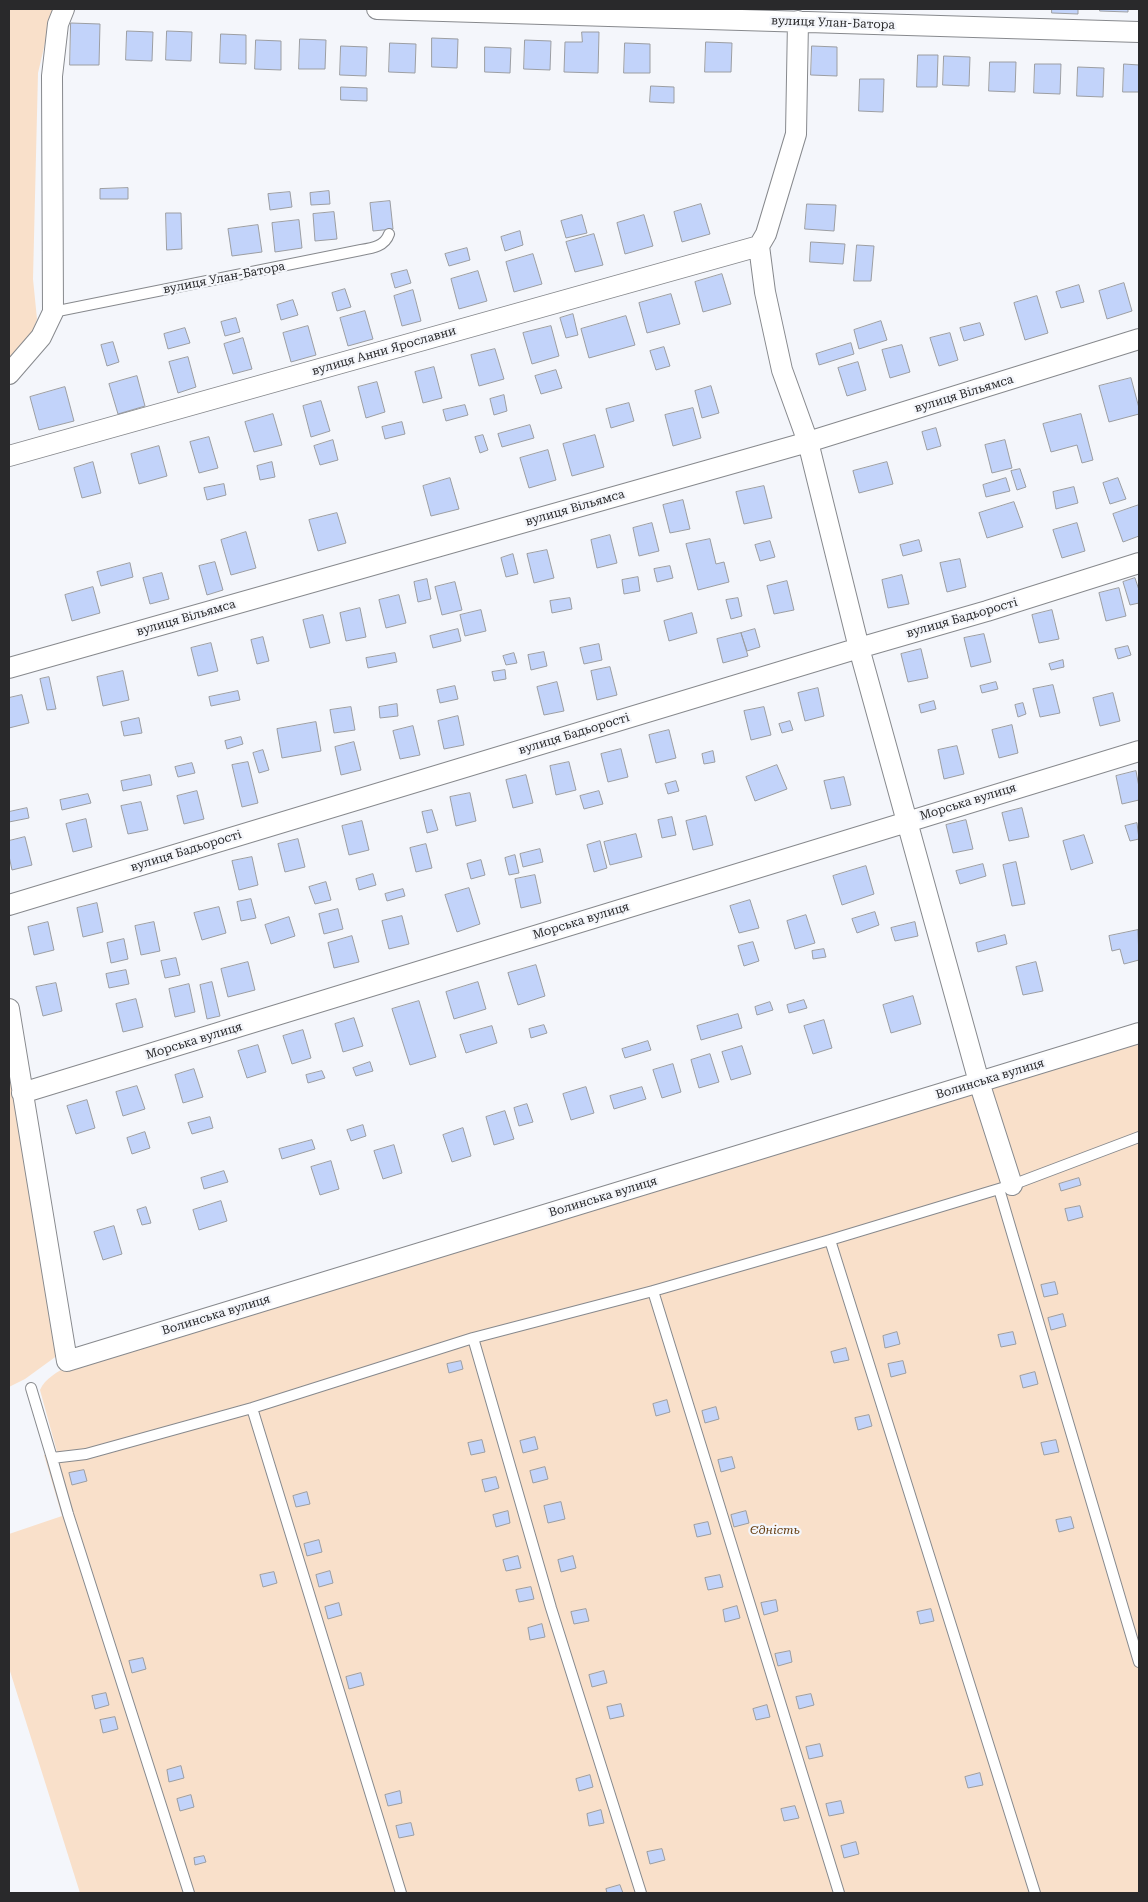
<!DOCTYPE html>
<html>
<head>
<meta charset="utf-8">
<style>
	body { margin:0 }
	#map { position:relative; width:1148px; height:1902px; overflow:hidden; background:#f4f6fb; font-family:"Roboto Serif",serif }
	canvas { display:block }
	.frame { position:absolute; inset:0; border:10px solid #29292b; pointer-events:none }
</style>
</head>
<body>
<div id="map">
<canvas width="1148" height="1902"></canvas>
<div class="frame"></div>
</div>
<script>
const ctx = document.querySelector('canvas').getContext('2d');
ctx.lineJoin = 'round';
function paint(path, color) { ctx.fillStyle = color; ctx.fill(path, 'evenodd'); }
function strokePath(path, color, width, dash) { ctx.strokeStyle = color; ctx.lineWidth = width; ctx.lineCap = dash ? 'butt' : 'round'; ctx.setLineDash(dash || []); ctx.stroke(path); }
function drawText(font, color, halo, rows, align = 'center') {
  ctx.font = font + ' "Roboto Serif",serif'; ctx.lineWidth = 4.5; ctx.setLineDash([]); ctx.textBaseline = 'middle'; ctx.strokeStyle = halo; ctx.fillStyle = color; for (const [text, x, y, turn = 0] of rows) {
    ctx.save(); ctx.translate(x, y); ctx.rotate((+turn || 0) * Math.PI / 180); ctx.textAlign = isNaN(turn) ? turn : align; if (halo) ctx.strokeText(text, 0, 0); ctx.fillText(text, 0, 0); ctx.restore();
  }
}
paint(new Path2D(`
	M9,9H53L38,73L33,279L37,319L32,333L9,360Z
	M1139,1039V1893H80L9,1668V1534L62,1516L44,1455L57,1452L40,1390C45,1378 58,1372 69,1365Z
	M9,1050L58,1355L25,1379L9,1387Z`), '#f9e0ca');
const building = new Path2D(`
	M1052,9H1078V14L1052,13Z
	M1100,9H1128V12L1100,11Z
	M71,23L100,24L99,65H70Z
	M127,31L153,32L152,61L126,60Z
	M167,31L192,32L191,61L166,60Z
	M582,32H599L598,73L564,72L565,42H582Z
	M221,34L246,35V64L220,63Z
	M432,38L458,39L457,68L432,67Z
	M300,39L326,40L325,69H299Z
	M256,40L281,41V70L255,69Z
	M525,40L551,41L550,70L524,69Z
	M706,42L732,43L731,72H705Z
	M390,43L416,44L415,73L389,72Z
	M625,43L650,44V73H624Z
	M341,46L367,47L366,76L340,75Z
	M812,46L837,47V76L811,75Z
	M485,47L511,48L510,73L485,72Z
	M918,55H938L937,87H917Z
	M944,56L970,57L969,86L943,85Z
	M990,62H1016L1015,92L989,91Z
	M1035,64H1061L1060,94L1034,93Z
	M1124,64L1139,65V92H1123Z
	M1078,67L1104,68L1103,97L1077,96Z
	M860,79H884L883,112L859,111Z
	M651,86L674,87V103L650,102Z
	M341,87L367,88V101L341,100Z
	M128,188V199H100V189Z
	M329,191L330,204L311,205L310,193Z
	M290,192L292,207L270,210L268,194Z
	M390,201L393,229L373,231L370,203Z
	M701,204L710,234L682,242L674,212Z
	M807,204L836,205L834,231L805,229Z
	M334,212L337,239L315,241L313,214Z
	M166,213H181L182,249L167,250Z
	M582,215L587,233L566,238L561,221Z
	M644,215L653,246L625,254L617,223Z
	M299,220L302,248L275,252L272,223Z
	M258,225L262,252L232,256L228,229Z
	M520,231L523,245L505,251L501,237Z
	M594,234L603,265L575,272L566,242Z
	M811,242L845,244L843,264L810,262Z
	M857,245L874,246L871,281H854Z
	M467,248L470,260L449,266L445,254Z
	M533,254L542,284L514,292L506,262Z
	M407,270L411,283L395,288L391,274Z
	M478,271L487,301L459,309L451,279Z
	M722,274L731,304L703,312L695,282Z
	M1124,283L1132,311L1107,319L1099,291Z
	M1079,285L1084,302L1061,308L1056,292Z
	M345,289L351,307L337,311L332,293Z
	M413,290L421,321L402,326L394,296Z
	M671,294L680,324L647,333L639,303Z
	M1037,296L1048,333L1025,340L1014,303Z
	M293,300L298,315L281,320L277,305Z
	M365,311L373,339L348,346L340,318Z
	M573,314L578,335L566,338L560,318Z
	M626,316L635,345L589,358L581,329Z
	M236,318L240,332L225,336L221,322Z
	M881,321L887,340L859,349L854,330Z
	M980,323L984,335L964,341L960,328Z
	M308,326L316,355L291,362L283,333Z
	M551,326L559,356L532,364L523,333Z
	M185,328L190,343L168,349L164,334Z
	M950,333L958,360L939,366L930,338Z
	M243,338L252,369L233,374L224,344Z
	M113,342L119,362L107,366L101,345Z
	M851,343L854,354L819,365L816,354Z
	M902,345L910,372L890,378L882,350Z
	M664,347L670,366L656,370L650,351Z
	M495,349L504,379L479,386L471,355Z
	M188,357L196,387L178,393L169,362Z
	M858,362L866,390L847,396L838,368Z
	M434,367L442,398L423,403L415,372Z
	M556,370L562,388L541,394L535,376Z
	M137,376L145,406L118,414L109,384Z
	M1131,378L1139,408V414L1109,422L1099,386Z
	M377,382L385,412L366,418L358,387Z
	M711,386L719,413L702,418L695,391Z
	M65,387L74,421L39,430L30,397Z
	M504,395L507,411L494,415L490,399Z
	M321,401L330,431L311,437L303,406Z
	M629,403L634,421L611,428L606,409Z
	M465,405L468,415L446,421L443,410Z
	M693,408L701,438L673,446L665,415Z
	M273,414L282,445L254,452L245,422Z
	M1081,414L1093,460L1082,463L1077,445L1051,452L1043,424Z
	M402,422L405,434L385,439L382,427Z
	M530,425L534,438L502,447L498,434Z
	M936,428L941,446L927,450L922,432Z
	M483,435L488,450L480,453L475,437Z
	M595,435L604,467L572,476L563,444Z
	M209,437L218,468L199,473L190,442Z
	M333,440L338,460L320,465L314,446Z
	M1005,440L1012,468L992,473L985,445Z
	M159,446L167,476L139,484L131,454Z
	M548,450L556,480L529,488L520,458Z
	M93,462L101,493L82,498L74,468Z
	M272,462L275,477L260,480L257,466Z
	M887,462L893,484L859,493L853,471Z
	M1020,469L1026,487L1017,490L1011,471Z
	M450,478L459,509L431,516L423,486Z
	M1006,478L1010,491L986,497L983,485Z
	M1118,478L1126,499L1110,504L1103,483Z
	M224,484L226,495L207,500L204,488Z
	M764,486L772,518L744,524L736,492Z
	M1074,487L1078,503L1056,509L1053,492Z
	M683,500L690,529L670,533L663,505Z
	M1014,502L1023,527L987,538L979,513Z
	M1139,505V536L1123,542L1113,514Z
	M337,513L346,543L318,551L309,520Z
	M652,523L659,551L639,556L633,528Z
	M1077,523L1085,551L1062,558L1053,530Z
	M246,532L256,568L231,575L221,540Z
	M610,535L617,563L597,568L591,540Z
	M710,539L716,564L724,562L729,582L698,590L686,544Z
	M919,540L922,551L903,556L900,545Z
	M770,541L775,557L760,561L755,545Z
	M547,550L554,578L534,583L527,554Z
	M513,554L518,574L506,577L501,558Z
	M960,559L966,587L947,592L940,563Z
	M215,562L223,590L207,595L199,566Z
	M130,563L133,577L101,586L97,572Z
	M670,566L673,578L657,582L654,569Z
	M162,573L169,599L150,604L143,578Z
	M902,575L909,604L888,608L882,580Z
	M638,577L640,591L624,594L622,580Z
	M1135,578L1139,590V603L1130,605L1123,582Z
	M427,579L431,599L418,602L414,582Z
	M787,581L794,610L774,614L767,586Z
	M455,582L462,610L442,615L435,587Z
	M93,587L100,613L72,621L65,595Z
	M1119,588L1126,616L1106,621L1099,593Z
	M399,595L406,623L386,628L379,600Z
	M570,598L572,609L552,613L550,601Z
	M738,598L742,616L731,619L726,600Z
	M360,608L366,637L346,641L340,613Z
	M481,610L486,631L465,636L460,615Z
	M1052,610L1059,639L1039,643L1032,615Z
	M692,613L697,633L669,641L664,621Z
	M323,615L330,643L310,648L303,620Z
	M458,629L461,641L433,648L430,636Z
	M755,629L760,647L747,651L741,633Z
	M741,633L748,656L723,663L717,639Z
	M984,634L991,662L971,667L964,638Z
	M263,637L269,661L257,664L251,640Z
	M211,643L218,671L198,676L191,648Z
	M599,644L602,660L584,664L580,648Z
	M1128,646L1131,655L1118,659L1115,649Z
	M921,649L928,678L908,682L901,654Z
	M544,652L547,666L531,670L528,655Z
	M395,653L397,662L368,668L366,658Z
	M514,653L517,663L506,665L503,656Z
	M1063,660L1064,667L1051,670L1049,664Z
	M610,667L617,695L597,700L591,671Z
	M505,670L506,679L494,681L492,672Z
	M123,671L129,700L103,706L97,677Z
	M49,677L56,709L47,710L40,679Z
	M557,682L564,711L544,715L537,687Z
	M996,682L998,689L982,693L980,686Z
	M1053,685L1060,713L1040,717L1033,689Z
	M455,686L458,699L440,703L437,690Z
	M818,688L824,716L805,721L798,693Z
	M238,691L240,700L211,706L209,697Z
	M1113,693L1120,721L1100,726L1093,698Z
	M22,695L29,723L9,728V698Z
	M934,701L936,709L921,713L919,705Z
	M1023,703L1026,714L1018,717L1015,705Z
	M397,704L398,716L380,718L379,707Z
	M351,707L355,730L334,733L330,710Z
	M764,707L771,735L751,740L744,711Z
	M458,716L464,745L444,749L438,721Z
	M139,718L142,733L124,736L121,722Z
	M790,721L793,730L782,733L779,724Z
	M316,722L321,751L282,758L277,729Z
	M1012,725L1018,753L999,758L992,730Z
	M413,726L420,755L400,759L393,731Z
	M669,730L676,758L656,763L649,735Z
	M241,737L243,744L227,749L225,741Z
	M354,742L361,770L341,775L335,747Z
	M957,746L964,774L944,779L938,750Z
	M621,749L628,777L608,782L601,754Z
	M263,750L269,770L259,773L253,753Z
	M713,751L715,762L704,764L702,754Z
	M248,762L258,803L242,807L232,765Z
	M569,762L576,790L556,795L550,766Z
	M192,763L195,773L178,777L175,767Z
	M777,765L787,789L755,801L746,777Z
	M1136,771L1139,787V800L1122,804L1116,776Z
	M150,775L152,785L123,791L121,781Z
	M526,775L533,803L513,808L506,780Z
	M844,777L851,805L831,809L824,781Z
	M676,781L679,791L668,794L665,784Z
	M197,791L204,819L184,824L177,796Z
	M599,791L603,804L584,809L580,796Z
	M470,793L476,821L456,826L450,797Z
	M88,794L91,803L62,810L60,800Z
	M141,802L148,830L128,834L121,806Z
	M27,808L29,818L9,822V812Z
	M1022,808L1029,837L1009,841L1002,813Z
	M432,810L438,830L427,833L422,812Z
	M706,816L713,845L693,850L686,821Z
	M672,817L676,835L662,838L658,820Z
	M86,819L92,847L73,852L66,824Z
	M966,820L973,849L953,853L946,825Z
	M362,821L369,850L349,855L342,826Z
	M1137,823L1139,839L1130,841L1125,826Z
	M636,834L642,857L610,865L604,842Z
	M1084,835L1093,863L1071,870L1063,841Z
	M25,837L32,865L12,870L9,856V841Z
	M298,839L305,867L285,872L278,844Z
	M600,841L607,868L594,872L587,845Z
	M426,844L432,868L416,872L410,848Z
	M540,849L543,862L523,867L520,854Z
	M515,855L519,873L509,875L505,858Z
	M252,857L258,885L239,890L232,861Z
	M481,860L485,875L471,879L467,864Z
	M1016,862L1025,904L1012,906L1003,865Z
	M983,864L986,876L960,884L956,871Z
	M866,866L874,894L842,905L833,876Z
	M373,874L376,885L359,890L356,879Z
	M535,875L541,903L521,908L515,879Z
	M326,882L331,900L315,904L309,887Z
	M469,888L480,924L457,932L445,895Z
	M403,889L405,896L387,901L385,894Z
	M251,899L256,918L241,921L237,902Z
	M750,900L759,928L739,933L730,906Z
	M97,903L103,932L83,937L77,908Z
	M219,907L226,933L202,940L194,913Z
	M338,909L343,929L324,934L319,914Z
	M875,912L879,925L857,933L852,919Z
	M806,915L815,943L795,949L787,921Z
	M402,916L409,944L389,949L382,921Z
	M289,917L295,936L271,944L265,925Z
	M48,922L54,950L34,955L28,927Z
	M154,922L160,951L141,955L135,926Z
	M915,922L918,936L895,941L891,928Z
	M1138,930L1139,960L1124,964L1120,949L1112,951L1109,936Z
	M1005,935L1007,944L978,952L976,943Z
	M352,936L359,962L334,968L328,943Z
	M124,939L128,959L111,963L107,943Z
	M753,942L759,961L744,966L738,946Z
	M824,949L826,957L813,959L812,951Z
	M176,958L180,975L165,978L161,961Z
	M248,962L255,990L228,997L221,969Z
	M1036,962L1043,991L1023,995L1016,967Z
	M536,965L545,996L518,1005L508,973Z
	M126,970L129,984L109,988L106,974Z
	M212,982L220,1016L207,1019L200,985Z
	M478,982L486,1009L454,1019L446,992Z
	M56,983L62,1011L43,1016L36,987Z
	M189,984L195,1012L175,1017L169,989Z
	M913,996L921,1024L891,1033L883,1005Z
	M136,999L143,1027L123,1032L116,1004Z
	M804,1000L807,1008L789,1013L787,1005Z
	M419,1001L436,1057L410,1065L392,1009Z
	M770,1002L773,1010L757,1015L755,1007Z
	M738,1014L742,1028L701,1040L697,1026Z
	M354,1018L363,1046L343,1052L335,1024Z
	M824,1020L832,1048L813,1054L804,1026Z
	M544,1025L547,1033L531,1038L529,1029Z
	M492,1026L497,1043L466,1053L460,1035Z
	M303,1030L311,1058L292,1064L283,1036Z
	M648,1041L651,1050L625,1058L622,1049Z
	M258,1045L266,1072L247,1078L238,1051Z
	M742,1046L751,1074L731,1080L722,1052Z
	M710,1054L719,1082L699,1088L691,1060Z
	M370,1062L373,1071L356,1076L353,1068Z
	M673,1064L681,1092L662,1098L653,1070Z
	M194,1069L203,1097L183,1103L175,1075Z
	M322,1071L325,1078L308,1083L306,1075Z
	M137,1086L145,1109L123,1116L116,1092Z
	M586,1087L594,1113L571,1120L563,1094Z
	M642,1087L646,1099L614,1109L610,1096Z
	M87,1100L95,1128L76,1134L67,1106Z
	M527,1104L533,1122L519,1126L514,1108Z
	M505,1111L514,1139L494,1145L486,1117Z
	M210,1117L213,1128L192,1134L188,1123Z
	M363,1125L366,1136L351,1141L347,1130Z
	M463,1128L471,1156L452,1162L443,1135Z
	M145,1132L150,1148L132,1154L127,1138Z
	M312,1140L315,1149L282,1159L279,1149Z
	M394,1145L402,1173L383,1179L374,1151Z
	M331,1161L339,1189L320,1195L311,1167Z
	M224,1171L228,1182L204,1189L201,1178Z
	M1079,1178L1081,1185L1061,1191L1059,1184Z
	M221,1201L227,1221L199,1230L193,1210Z
	M1080,1206L1083,1217L1068,1221L1065,1209Z
	M146,1207L151,1223L142,1225L137,1210Z
	M114,1226L122,1254L103,1260L94,1232Z
	M1055,1282L1058,1294L1044,1297L1041,1285Z
	M1063,1314L1066,1326L1051,1330L1048,1318Z
	M897,1332L900,1344L885,1348L883,1336Z
	M1013,1332L1016,1344L1001,1347L998,1335Z
	M846,1348L849,1360L834,1363L831,1352Z
	M461,1361L463,1369L449,1373L447,1364Z
	M903,1361L906,1373L891,1377L888,1364Z
	M1035,1372L1038,1384L1023,1388L1020,1376Z
	M667,1400L670,1412L656,1416L653,1404Z
	M716,1407L719,1419L705,1423L702,1411Z
	M869,1415L872,1426L858,1430L855,1418Z
	M535,1437L538,1449L523,1453L520,1441Z
	M482,1440L485,1452L471,1455L468,1443Z
	M1056,1440L1059,1452L1044,1455L1041,1443Z
	M732,1457L735,1468L721,1472L718,1460Z
	M545,1467L548,1479L533,1483L530,1471Z
	M84,1470L87,1481L72,1485L69,1473Z
	M496,1477L499,1488L485,1492L482,1480Z
	M307,1492L310,1504L296,1507L293,1496Z
	M561,1502L565,1519L548,1523L544,1506Z
	M508,1511L510,1523L496,1527L493,1515Z
	M746,1511L749,1523L734,1527L731,1515Z
	M1071,1517L1074,1528L1059,1532L1056,1520Z
	M708,1522L711,1534L697,1537L694,1525Z
	M319,1540L322,1552L307,1556L304,1544Z
	M518,1556L521,1568L506,1571L503,1560Z
	M573,1556L576,1568L561,1572L558,1560Z
	M330,1571L333,1583L319,1587L316,1575Z
	M274,1572L277,1583L263,1587L260,1575Z
	M720,1575L723,1587L708,1590L705,1578Z
	M531,1587L534,1599L519,1602L516,1590Z
	M776,1600L778,1611L764,1615L761,1603Z
	M339,1603L342,1615L328,1619L325,1607Z
	M737,1606L740,1618L725,1622L723,1610Z
	M586,1609L589,1621L574,1624L571,1612Z
	M931,1609L934,1621L920,1624L917,1612Z
	M542,1624L545,1637L530,1640L528,1628Z
	M790,1651L792,1662L778,1666L775,1654Z
	M143,1658L146,1669L132,1673L129,1661Z
	M604,1671L607,1683L592,1687L589,1675Z
	M361,1673L364,1685L349,1689L346,1677Z
	M106,1693L109,1705L95,1709L92,1696Z
	M811,1694L814,1705L799,1709L796,1697Z
	M621,1704L624,1716L610,1719L607,1707Z
	M767,1705L770,1717L756,1720L753,1709Z
	M115,1717L118,1729L103,1733L100,1720Z
	M820,1744L823,1756L809,1759L806,1747Z
	M181,1766L184,1778L169,1782L167,1770Z
	M980,1773L983,1785L968,1788L965,1777Z
	M590,1775L593,1787L579,1791L576,1779Z
	M400,1791L402,1803L388,1806L385,1795Z
	M191,1795L194,1807L180,1811L177,1799Z
	M841,1801L844,1813L829,1816L826,1804Z
	M795,1806L799,1818L784,1821L781,1809Z
	M601,1810L604,1823L589,1826L587,1814Z
	M411,1823L414,1835L399,1838L396,1826Z
	M856,1842L859,1854L844,1858L841,1846Z
	M662,1849L665,1860L650,1864L647,1852Z
	M204,1856L206,1862L195,1865L194,1858Z
	M620,1885L623,1893H607L606,1889Z`);
paint(building, '#c2d3fa');
strokePath(building, '#9c9ea2', 1);
const service = new Path2D(`
	M53,312L361,250C373,248 385,246 389,234
	M999,1189L1139,1662
	M830,1240L1035,1893
	M653,1291L839,1893
	M473,1338L551,1608L641,1893
	M31,1388L52,1458L86,1454L252,1408L473,1338L653,1291L830,1240L1012,1185L1139,1137
	M252,1408L401,1893
	M52,1458L68,1514L189,1893`);
const minor = new Path2D(`
	M377,9L1139,32
	M798,21L796,134L766,234L759,246L765,292L782,370L808,442L859,648L979,1082L1012,1185
	M9,374L41,337L53,312L52,76L58,24L64,9
	M9,456L759,246
	M9,668L808,442L1139,339
	M9,905L859,648L987,611L1139,563
	M9,1009L67,1361L1139,1033
	M22,1093L1139,751`);
strokePath(service, '#87898d', 12);
strokePath(minor, '#87898d', 22);
strokePath(service, '#fff', 10);
strokePath(minor, '#fff', 20);
drawText('12px', '#29292b', '#f4f6fb', [
	["вулиця Улан-Батора",833,23,2],
	["вулиця Улан-Батора",224,278,-11],
	["вулиця Анни Ярославни",384,351,-16],
	["вулиця Вільямса",964,394,-17],
	["вулиця Вільямса",575,508,-16],
	["вулиця Вільямса",186,618,-16],
	["вулиця Бадьорості",962,618,-16],
	["вулиця Бадьорості",574,734,-17],
	["Морська вулиця",968,802,-17],
	["вулиця Бадьорості",186,851,-17],
	["Морська вулиця",581,921,-17],
	["Морська вулиця",194,1041,-17],
	["Волинська вулиця",990,1079,-17],
	["Волинська вулиця",603,1197,-17],
	["Волинська вулиця",216,1315,-17]
]);
drawText('italic 12px', '#653c0e', '#f4f6fb', [
	["Єдність",775,1530]
]);
</script>
</body>
</html>
